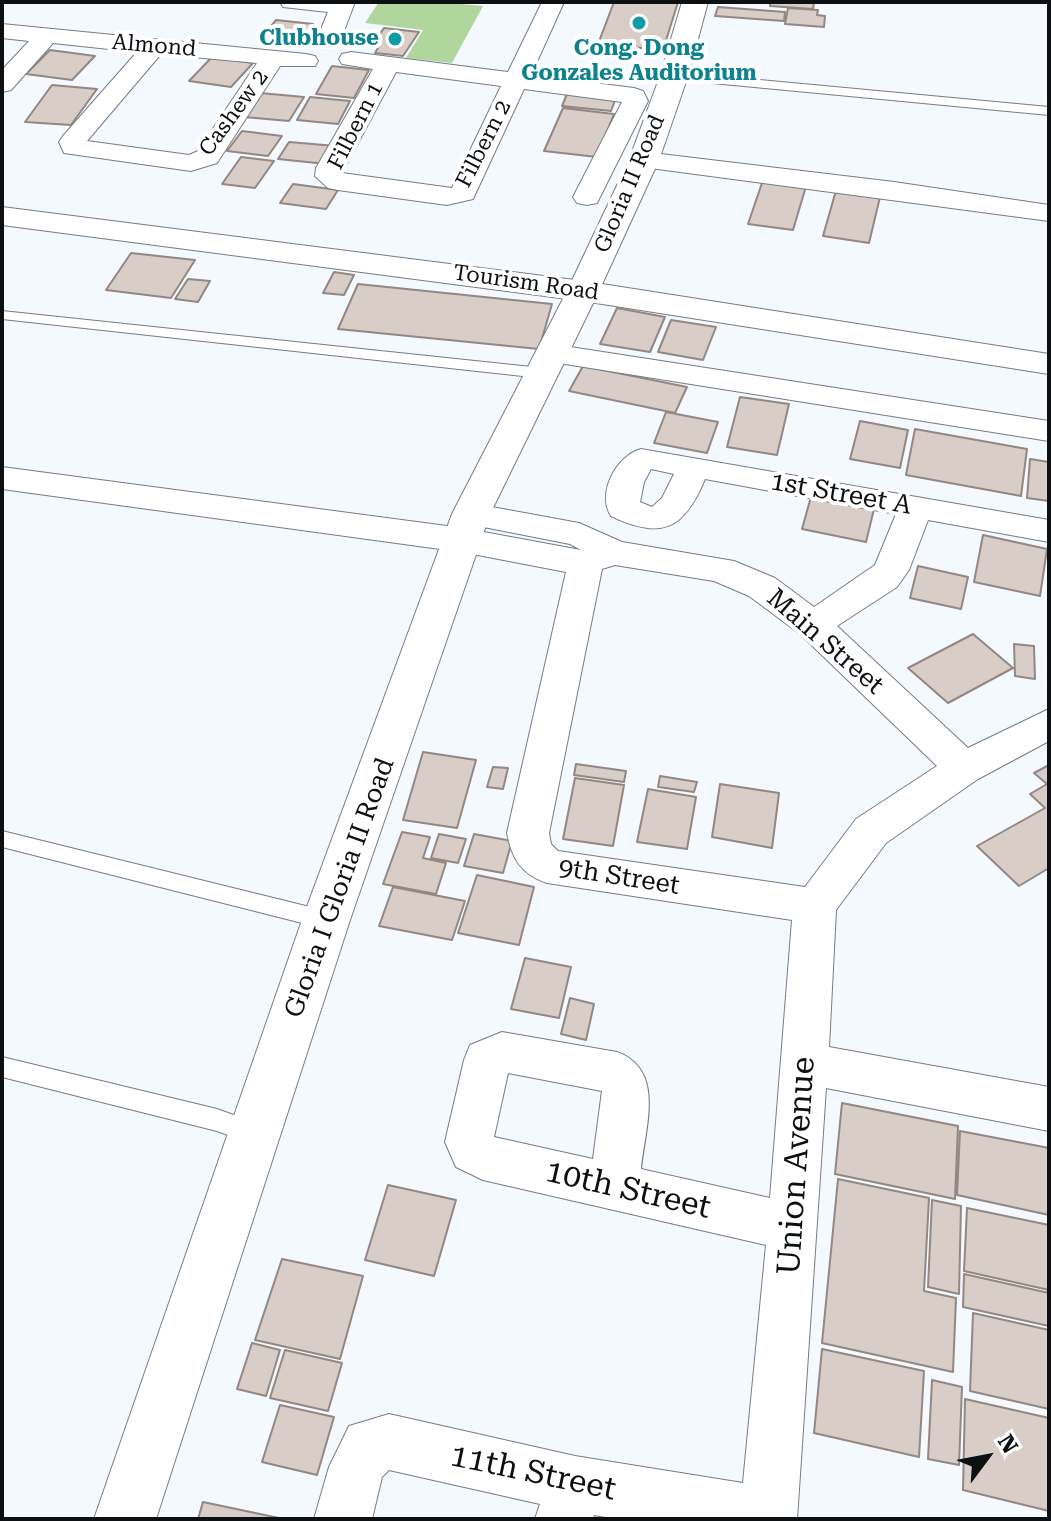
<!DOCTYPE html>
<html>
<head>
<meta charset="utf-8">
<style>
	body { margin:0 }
	#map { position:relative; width:1051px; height:1521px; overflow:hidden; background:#f3f9fe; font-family:"Roboto Serif",serif }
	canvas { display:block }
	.frame { position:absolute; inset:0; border:4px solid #0d1013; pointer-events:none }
	.north { position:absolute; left:947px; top:1417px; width:80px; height:80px; -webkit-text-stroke:6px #fff; paint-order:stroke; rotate:58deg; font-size:22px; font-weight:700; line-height:32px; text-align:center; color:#0d1013 }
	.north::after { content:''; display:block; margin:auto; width:28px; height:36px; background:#0d1013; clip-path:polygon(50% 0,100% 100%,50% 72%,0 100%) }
</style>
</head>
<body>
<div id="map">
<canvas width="1051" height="1521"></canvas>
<div class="frame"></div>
<div class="north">N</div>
</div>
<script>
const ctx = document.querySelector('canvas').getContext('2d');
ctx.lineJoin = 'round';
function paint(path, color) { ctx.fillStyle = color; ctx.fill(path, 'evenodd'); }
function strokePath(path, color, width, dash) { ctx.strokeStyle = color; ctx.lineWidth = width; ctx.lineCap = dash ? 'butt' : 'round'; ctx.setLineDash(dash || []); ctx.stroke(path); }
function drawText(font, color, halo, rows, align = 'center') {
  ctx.font = font + ' "Roboto Serif",serif'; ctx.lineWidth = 8; ctx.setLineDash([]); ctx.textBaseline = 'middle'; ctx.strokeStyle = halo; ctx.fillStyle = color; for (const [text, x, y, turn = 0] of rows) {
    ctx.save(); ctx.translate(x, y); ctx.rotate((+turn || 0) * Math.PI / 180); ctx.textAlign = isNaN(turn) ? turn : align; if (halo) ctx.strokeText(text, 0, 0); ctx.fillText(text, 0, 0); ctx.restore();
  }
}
paint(new Path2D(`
	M379,2H439L483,6L452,63L406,58L423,30L365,23Z`), '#b0d69d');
const building = new Path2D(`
	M614,2H678L663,50L598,44Z
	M770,2H814L813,9L770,6Z
	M718,7L785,12L784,21L715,16Z
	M788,8L818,10L817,15L825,16L824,27L785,24Z
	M276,20L313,24L297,46L259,41Z
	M384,28L419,32L403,56L375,53L379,46L372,45Z
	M50,50L95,56L72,80L26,74Z
	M212,57L253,63L231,87L189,81Z
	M332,66L369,70L354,98L316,94Z
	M52,85L97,89L71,125L25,122Z
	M569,89L617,95L611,111L562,106Z
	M260,93L304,97L289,121L244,117Z
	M310,97L350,101L338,124L297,120Z
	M563,108L614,114L597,157L544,151Z
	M242,131L282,136L268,156L227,151Z
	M289,142L336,146L326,164L278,159Z
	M241,157L274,161L255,188L222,184Z
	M764,177L807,183L793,230L748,224Z
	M293,184L338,190L326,209L280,203Z
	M837,187L881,193L869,243L823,236Z
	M131,253L195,260L171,298L106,290Z
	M334,272L354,275L344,295L323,293Z
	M188,279L210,281L198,302L175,299Z
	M358,284L552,304L539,349L338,329Z
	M617,308L665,317L650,352L600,344Z
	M671,320L716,327L703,360L658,352Z
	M583,366L687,387L675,413L569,391Z
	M740,397L789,404L777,455L727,447Z
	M666,412L718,422L707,453L654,443Z
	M860,421L908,430L900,468L850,459Z
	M915,429L1027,449L1021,496L906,475Z
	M1030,459L1049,462V501L1027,498Z
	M812,493L875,505L866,542L802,529Z
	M983,535L1047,549L1040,596L974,582Z
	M918,566L968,577L961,609L910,598Z
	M973,634L1013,668L948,703L908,668Z
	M1014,644L1034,646L1035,679L1015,676Z
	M423,752L476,760L457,828L403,820Z
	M576,764L626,771L624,782L574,775Z
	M1049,765V868L1019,886L977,846L1045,808L1030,794L1047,784L1034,773Z
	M493,767L508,768L503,789L487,787Z
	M660,776L697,782L694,792L658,787Z
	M575,778L624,785L613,846L563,839Z
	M720,784L779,793L772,848L712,837Z
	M648,789L696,797L687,849L637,842Z
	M402,832L430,837L423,858L446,863L436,894L383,884Z
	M439,834L466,839L458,863L431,858Z
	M474,834L512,841L503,873L464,866Z
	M477,875L534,887L519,945L458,933Z
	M393,887L465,901L452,940L379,926Z
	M525,958L571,967L559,1018L511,1009Z
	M570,998L594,1004L586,1040L561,1034Z
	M842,1103L958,1126L955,1199L835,1174Z
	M960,1131L1049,1148V1215L957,1195Z
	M838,1179L929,1198L924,1291L956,1298L953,1372L822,1343Z
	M388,1185L456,1200L434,1276L365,1260Z
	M932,1200L961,1206L959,1294L928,1287Z
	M967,1208L1049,1225V1290L964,1271Z
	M282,1259L363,1276L340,1359L255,1340Z
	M964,1274L1049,1293V1326L963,1307Z
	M973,1313L1049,1330V1409L970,1391Z
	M252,1343L280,1350L266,1396L237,1389Z
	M822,1349L924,1371L919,1457L814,1433Z
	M285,1350L342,1363L328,1411L270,1398Z
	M932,1380L962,1387L959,1465L928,1459Z
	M965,1399L1049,1418V1511L963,1490Z
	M280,1405L334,1417L317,1475L262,1462Z
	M203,1502L279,1518L198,1519Z`);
paint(building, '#d8cdc7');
strokePath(building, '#928782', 2);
const service = new Path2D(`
	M674,72L1049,107V115L670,79V73Z
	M2,311L541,368L549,373L541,378L2,319Z
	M2,831L326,911L334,914L337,920L334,926L326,929L2,847Z
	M2,1057L217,1109L264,1126L267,1134L264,1142L255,1145L217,1131L2,1077Z`);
const minor = new Path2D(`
	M280,2H355L341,39L337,44H321L317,39L328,12L283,7Z
	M542,2H564L531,75L634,88L643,91L648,101L597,203L587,205L577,203L573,197L622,102L524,89L473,199L447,205L338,190L328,188L315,176L316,168L373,69L342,64L339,59L342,54L351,52L508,72ZM396,72L501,86L452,188L342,173Z
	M2,24L306,54L315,56L318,61L315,66H280L217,163L191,171L64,153L59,142L63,136L137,52L53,43L11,90L2,92V70L29,41L2,38ZM161,54L257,63L198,151L189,155L87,141Z
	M644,152L894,182L1049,205V221L635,166L631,160L635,154Z
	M551,344L1049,421V441L540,360L536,353L540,346Z
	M641,449L1049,520V542L928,520L909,570L897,587L837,626L968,748L1049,709V741L978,779L886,843L836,910L829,1047L1049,1087V1131L826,1088L797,1519H617L594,1515L593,1519H535L540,1504L389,1470L382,1477L372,1519H314L329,1467L349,1426L389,1414L575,1456L743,1483L766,1245L483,1180L456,1167L445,1142L464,1060L470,1045L502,1032L617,1052C666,1070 645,1128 641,1169L770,1198L792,920L547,883C521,874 512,859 507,833L566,572L462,552L2,489V467L462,528L581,550L570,544L458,522L453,514L458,506L470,503L579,523L622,542L734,561L775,578L814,607L875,565L896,514L705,479C684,530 661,540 611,516C596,493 617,455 641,449ZM651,469L674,474L662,498L652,507L640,502L644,482ZM615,565L714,581L749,596L800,634L937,766L856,819L805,887L558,851L551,844L549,833L602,569ZM508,1073L602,1091L593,1159L494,1137Z`);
const tertiary = new Path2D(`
	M682,2H708L688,76L659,160L599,291L490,514L350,920L156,1519H94L302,920L452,514L567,291L629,160L660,76Z`);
const secondary = new Path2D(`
	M2,207L583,281L1049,354V374L583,301L2,225Z`);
strokePath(service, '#757d84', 2);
strokePath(minor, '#757d84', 2);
strokePath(tertiary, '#757d84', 2);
strokePath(secondary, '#757d84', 2);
paint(service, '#fff');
paint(minor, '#fff');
paint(tertiary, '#fff');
paint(secondary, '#fff');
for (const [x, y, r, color] of [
	[639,23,8,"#0f9aa8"],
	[395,39,8,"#0f9aa8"]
]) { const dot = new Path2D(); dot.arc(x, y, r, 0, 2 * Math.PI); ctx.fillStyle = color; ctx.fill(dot); strokePath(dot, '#fff', 3); }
drawText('bold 22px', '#0d838f', '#fff', [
	["Clubhouse",379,39],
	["Cong. Dong",639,49,"center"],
	["Gonzales Auditorium",639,74,"center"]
], 'right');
drawText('22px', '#0d1013', '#fff', [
	["Almond",154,46,5],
	["Cashew 2",234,113,-54],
	["Filbern 1",356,126,-63],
	["Filbern 2",484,144,-63],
	["Gloria II Road",630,184,-67],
	["Tourism Road",526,283,8]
]);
drawText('26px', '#0d1013', '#fff', [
	["1st Street A",841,494,10],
	["Main Street",825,642,41],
	["9th Street",619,877,9],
	["Gloria I Gloria II Road",340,888,-70]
]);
drawText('32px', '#0d1013', '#fff', [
	["Union Avenue",797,1166,-86],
	["10th Street",628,1190,13],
	["11th Street",533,1473,12]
]);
</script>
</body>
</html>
